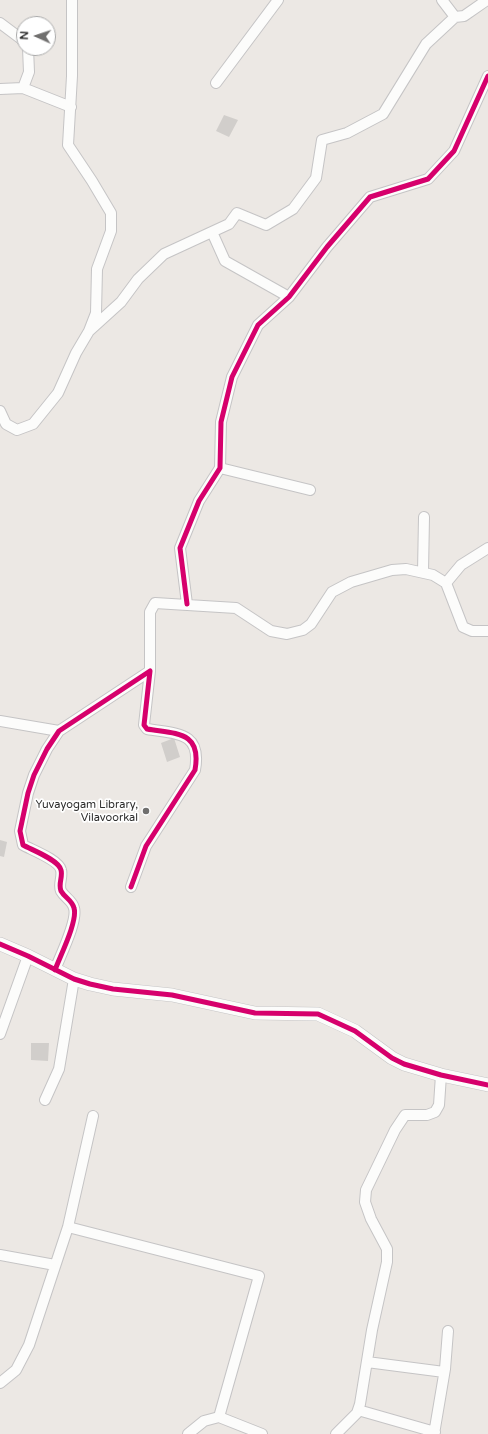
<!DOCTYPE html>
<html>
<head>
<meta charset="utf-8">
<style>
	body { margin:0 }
	#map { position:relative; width:488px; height:1434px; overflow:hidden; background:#ece8e4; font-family:"Varela Round",sans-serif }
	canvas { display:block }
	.north { position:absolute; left:16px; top:16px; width:40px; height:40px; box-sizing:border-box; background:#fff; border:1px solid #ababab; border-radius:50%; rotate:273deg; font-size:11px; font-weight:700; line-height:16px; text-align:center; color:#2e2e2e }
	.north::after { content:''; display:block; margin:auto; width:14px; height:18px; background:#706f6e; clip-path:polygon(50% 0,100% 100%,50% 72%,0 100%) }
</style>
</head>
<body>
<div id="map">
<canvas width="488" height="1434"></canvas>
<div class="north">N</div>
</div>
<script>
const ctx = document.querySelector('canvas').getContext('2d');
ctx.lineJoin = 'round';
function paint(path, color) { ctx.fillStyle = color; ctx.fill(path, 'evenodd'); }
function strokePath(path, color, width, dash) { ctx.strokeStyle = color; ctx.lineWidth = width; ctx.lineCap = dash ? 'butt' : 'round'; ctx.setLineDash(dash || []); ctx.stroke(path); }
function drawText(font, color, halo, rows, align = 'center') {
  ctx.font = font + ' "Varela Round",sans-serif'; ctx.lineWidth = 3.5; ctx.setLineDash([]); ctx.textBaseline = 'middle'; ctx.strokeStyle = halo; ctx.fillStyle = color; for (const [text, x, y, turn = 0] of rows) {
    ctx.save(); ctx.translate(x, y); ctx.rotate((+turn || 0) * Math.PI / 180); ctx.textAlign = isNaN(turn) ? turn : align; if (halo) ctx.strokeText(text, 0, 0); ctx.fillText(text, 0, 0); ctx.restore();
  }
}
paint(new Path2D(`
	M224,115L238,120L229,137L216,131Z
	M174,738L180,757L167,762L161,743Z
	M0,840L7,842L4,857L0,856Z
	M31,1043H49L48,1061L31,1060Z`), '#d1cecb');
const minor = new Path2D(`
	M455,17L464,16L487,0
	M0,23L24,41
	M28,48L29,72L23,88L71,107
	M216,83L278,0
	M0,89L23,88
	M212,232L225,261L289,297
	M89,331L121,302L138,279L164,254L229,224L237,213L266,225L293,209L316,178L322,140L347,133L383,114L426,44L455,17L442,0
	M0,411L6,424L17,430L33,424L58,393L76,353L89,331L96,313L97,269L111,231V213L92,181L68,145L72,76V0
	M220,468L310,490
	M423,572L424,517
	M446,583L461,565L488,548
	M187,604L180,548L199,501L220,468L221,422L232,377L258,325L289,297L327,247L370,197L428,179L454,151L488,76
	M150,671V612L155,603L236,608L271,631L287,634L303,630L311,624L332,592L351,582L392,570L406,569L433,575L446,583L463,627L472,631H488
	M0,721L59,731
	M55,970C60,956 78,921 74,908C72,900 65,898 61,891C58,884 63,877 61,870C59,860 32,850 23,845L20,831L28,793L34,775L47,749L59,731L150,671L144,725L147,729C176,734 202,731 195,770L146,846L131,887
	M0,1034L28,956
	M45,1100L59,1069L74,979
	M68,1227L259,1276L219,1417L262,1434
	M0,1255L55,1265
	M367,1362L444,1372
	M0,1383L16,1370L29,1345L68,1227L93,1116
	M358,1410L435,1432
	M188,1434L204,1421L219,1417
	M336,1434L357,1413L360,1404L372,1330L387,1262V1249L371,1219L365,1202L366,1190L395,1130L405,1115H427L435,1112L439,1105L441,1075
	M434,1434L445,1369L448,1331`);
const tertiary = new Path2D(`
	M0,944L28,956L74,979L90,984L113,989L172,995L255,1013L318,1014L355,1031L392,1058L404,1064L441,1075L488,1085`);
strokePath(minor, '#c5c4c5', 12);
strokePath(tertiary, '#c5c4c5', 14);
strokePath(minor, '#fcfcfb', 10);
strokePath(tertiary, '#fcfcfb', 13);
strokePath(new Path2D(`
	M187,604L180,548L199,501L220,468L221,422L232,377L258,325L289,297L327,247L370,197L428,179L454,151L488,76
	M0,944L28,956L74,979L90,984L113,989L172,995L255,1013L318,1014L355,1031L392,1058L404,1064L441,1075L488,1085
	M55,970C60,956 78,921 74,908C72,900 65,898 61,891C58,884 63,877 61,870C59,860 32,850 23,845L20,831L28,793L34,775L47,749L59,731L150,671L144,725L147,729C176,734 202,731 195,770L146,846L131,887`), '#d6006c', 5);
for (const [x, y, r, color] of [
	[146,811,4,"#706f6e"]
]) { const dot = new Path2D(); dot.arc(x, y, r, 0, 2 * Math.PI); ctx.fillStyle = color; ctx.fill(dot); strokePath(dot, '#fff', 1.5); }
drawText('11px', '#2e2e2e', '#fff', [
	["Yuvayogam Library,",138,805],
	["Vilavoorkal",138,818]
], 'right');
</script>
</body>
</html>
